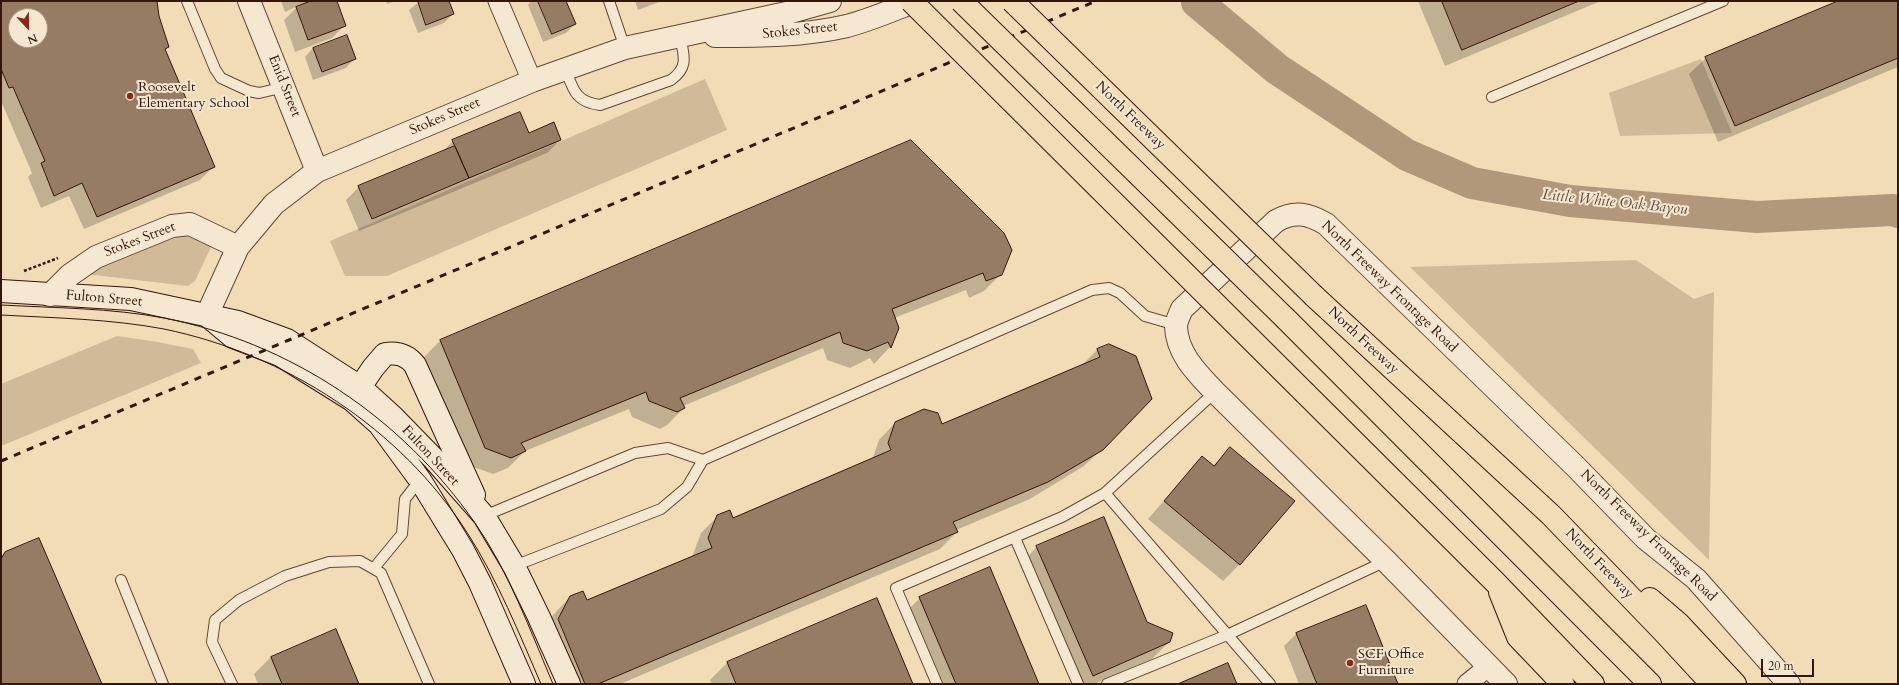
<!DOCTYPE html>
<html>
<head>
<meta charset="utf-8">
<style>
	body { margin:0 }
	#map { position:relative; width:1899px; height:685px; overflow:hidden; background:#f1dcb6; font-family:Cardo,serif }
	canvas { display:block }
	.frame { position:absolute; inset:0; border:2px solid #341508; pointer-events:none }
	.north { position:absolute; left:8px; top:8px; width:40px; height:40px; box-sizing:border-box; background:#f6e8d0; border:1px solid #a89480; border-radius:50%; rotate:158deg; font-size:11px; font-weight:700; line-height:16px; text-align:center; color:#341508 }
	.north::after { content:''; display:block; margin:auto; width:14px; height:18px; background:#8f2418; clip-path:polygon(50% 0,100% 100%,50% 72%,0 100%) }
	.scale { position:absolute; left:1761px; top:659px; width:53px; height:18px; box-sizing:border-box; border:2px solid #341508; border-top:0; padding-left:5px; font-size:12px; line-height:14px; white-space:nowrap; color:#341508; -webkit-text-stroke:3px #f6e8d0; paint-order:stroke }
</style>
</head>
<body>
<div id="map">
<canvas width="1899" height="685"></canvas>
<div class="frame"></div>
<div class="north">N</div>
<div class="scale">20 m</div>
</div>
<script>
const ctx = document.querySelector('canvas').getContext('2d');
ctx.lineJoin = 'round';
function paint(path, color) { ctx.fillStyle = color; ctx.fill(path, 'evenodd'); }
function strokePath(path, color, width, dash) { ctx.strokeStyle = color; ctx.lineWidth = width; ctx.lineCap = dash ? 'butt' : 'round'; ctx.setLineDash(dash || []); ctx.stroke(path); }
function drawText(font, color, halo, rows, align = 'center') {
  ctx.font = font + ' Cardo,serif'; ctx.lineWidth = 4; ctx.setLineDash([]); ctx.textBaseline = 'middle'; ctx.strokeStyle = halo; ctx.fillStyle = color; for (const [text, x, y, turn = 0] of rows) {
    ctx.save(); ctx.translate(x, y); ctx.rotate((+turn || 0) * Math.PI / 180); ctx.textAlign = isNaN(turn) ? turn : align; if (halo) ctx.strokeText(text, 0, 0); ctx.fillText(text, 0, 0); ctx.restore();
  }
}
paint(new Path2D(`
	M1701,59L1732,133L1620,136L1609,93Z
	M705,79L727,130L387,276H345L330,241Z
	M185,233L209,243L211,247L195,281L188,286L85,274L169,235Z
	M1636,260L1694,299L1714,292L1709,560L1410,267Z
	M117,336L152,341L193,349L201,363L1,446V384Z`), '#d1ba98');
paint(new Path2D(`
	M1,1H157L158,16L168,47L164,50L213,167L200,180L84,229L69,196L41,208L28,177L32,173L1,101ZM16,16H40V40H16Z
	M281,1H336L345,25L332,38L295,52L284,20L298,6L285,12Z
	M386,1H396L387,4Z
	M420,1H448L453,14L444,23L418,33L409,10Z
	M531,1H565L575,24L566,33L543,42L528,5Z
	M635,1H662L638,10Z
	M1418,1H1601L1445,66Z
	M1841,1H1898V67L1718,142L1689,74L1706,58Z
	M313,48L354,59L346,68L313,80L305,57Z
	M528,134L560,140L547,153L359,231L346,200L359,187L442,152L453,141Z
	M911,142L1001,274L984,291L969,298L966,290L894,318L898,328L890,347L874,364L870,358L850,368L827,360L823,348L683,406L684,408L667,425L660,429L632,417L629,409L525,451L508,468L493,474L468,465L423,358L440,341Z
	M1109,345L1102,449L1084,466L1030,499L956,530L957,532L940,549L620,684H561L542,637L553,615L570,597L586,602L692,557L701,533L718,516L733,520L872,460L879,440L896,422L941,425L1080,367L1098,349Z
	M1230,448L1240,564L1223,581L1148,519L1202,457L1213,466Z
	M1037,547L1146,623L1169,642L1152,659L1094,684H1072L1020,564Z
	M920,598L1038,684H932L903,615Z
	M876,599L912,684H712L710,680L727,663Z
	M1297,633L1397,684H1299L1284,646Z
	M271,657L358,684H258L254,674Z`), '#0003');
strokePath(new Path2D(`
	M1197,2L1277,69L1407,155L1472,183L1570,201L1757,217L1893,210L1898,212`), '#b1987b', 32);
const building = new Path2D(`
	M1,1H157L159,16L169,47L165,49L215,167L97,217L82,183L54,196L41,163L45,161L13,87L9,88L1,69ZM16,16H40V40H16Z
	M311,1H337L346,26L308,40L296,7Z
	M418,1H449L454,14L426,25Z
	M538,1H566L576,24L552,34Z
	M1442,1H1579L1462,50Z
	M1838,1H1898V58L1735,126L1705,57Z
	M347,35L356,59L322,72L313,48Z
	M520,112L529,133L554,122L561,140L469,178L452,140Z
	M911,140L1004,233L1012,250L1002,275L986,281L983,273L892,309L899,328L891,348L888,342L867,351L843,343L840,332L680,398L685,408L677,412L649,401L646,392L521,443L526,451L511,458L485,448L440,340Z
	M455,146L469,178L372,219L358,186Z
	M1109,344L1136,356L1152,399L1103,450L1048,482L953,522L958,532L598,684H585L558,619L570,596L583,591L587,600L712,548L708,538L717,515L730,510L733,518L891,450L888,443L895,422L924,409L938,413L942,424L1100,357L1097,349Z
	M1230,447L1295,501L1240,565L1164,501L1202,456L1214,466Z
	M1104,517L1147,622L1173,633L1170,642L1093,676L1036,546Z
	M39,538L102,684H1V559L5,552Z
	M990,567L1039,684H956L919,597Z
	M877,598L913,684H736L727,662Z
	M1366,605L1398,684H1317L1296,633Z
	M336,629L359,684H282L271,657Z
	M1228,663L1237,684H1178Z`);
paint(building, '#967c62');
strokePath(building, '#341508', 1);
const service = new Path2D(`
	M187,1L215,69L221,78L249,91L259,93L285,87
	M609,1L625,48
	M565,68C573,89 575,102 600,105L671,80C689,67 684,56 680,36
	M1492,97L1723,1
	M1105,493L1270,684
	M484,516L635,453L668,448L703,460
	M1015,538L1078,684
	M514,566L661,509L687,487L703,460L1092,290L1109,288L1120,293L1145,316L1176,325
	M374,568L402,534L405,499L420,480
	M121,580L163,684
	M232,684L212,642L215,620L239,600L285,576L329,562L360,561L381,573L429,684
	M937,684L896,588L1062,517L1105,493L1215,392
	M1107,684L1227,635L1386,561`);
const minor = new Path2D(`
	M498,1L532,81
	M1467,684L1489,666`);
const tertiary = new Path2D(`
	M249,1L317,171
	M715,36C759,36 804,36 847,26C870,20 893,10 916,1
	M50,295L70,275L96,257L172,226L190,224L238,247
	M207,315L238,247L274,204L317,171L532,81L625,48L791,12L830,1
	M1506,684L1386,561L1215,392C1198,374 1177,354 1176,327C1176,321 1180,314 1182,309L1276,221C1295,210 1309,214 1326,224L1576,467L1646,539L1696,579L1789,684`);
const secondary = new Path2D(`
	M1,291L131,299L238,322L287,340L360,387L393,417L432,457L484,516L514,566L538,615L569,684
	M209,317L233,337L280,355L352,400L379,424L420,480L463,550L480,583L524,684
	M352,399L373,368L385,354C398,352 407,355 415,365L474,495`);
const motorway = new Path2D(`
	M1314,296L1551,515L1663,631L1712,684
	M1286,319L1650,684
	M1305,393L1495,582L1593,684
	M1500,592L1518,637L1563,684
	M1650,599L1678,623L1735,684`);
strokePath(service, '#634734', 12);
strokePath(minor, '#634734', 21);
strokePath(tertiary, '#634734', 24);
strokePath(secondary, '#341508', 24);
strokePath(motorway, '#341508', 24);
strokePath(new Path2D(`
	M24,271L58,258`), '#341508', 2.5, [3, 2]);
strokePath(service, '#f6e8d0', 10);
strokePath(minor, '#f6e8d0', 19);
strokePath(tertiary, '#f6e8d0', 22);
strokePath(secondary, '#f6e8d0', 22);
strokePath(motorway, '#f1dcb6', 22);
strokePath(new Path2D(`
	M1,305C55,308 111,308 164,318C291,343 402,418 475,523C509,572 530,630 553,684
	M1,315C55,318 111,319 164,329C285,354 401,428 468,534C498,581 519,633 541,684`), '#341508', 1);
strokePath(new Path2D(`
	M1,461L1096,1`), '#341508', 3, [7, 7]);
const motorwayBridge = new Path2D(`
	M911,1L1305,393
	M961,1L1286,319
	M1012,1L1314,296`);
strokePath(motorwayBridge, '#341508', 24, []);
strokePath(motorwayBridge, '#f1dcb6', 22);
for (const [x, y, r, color] of [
	[130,96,4,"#8f2418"],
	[1350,663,4,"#8f2418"]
]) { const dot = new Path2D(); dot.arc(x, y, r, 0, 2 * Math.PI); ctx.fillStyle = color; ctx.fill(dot); strokePath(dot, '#f6e8d0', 1.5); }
drawText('14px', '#341508', '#f6e8d0', [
	["Stokes Street",800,31,-6],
	["Enid Street",284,86,68],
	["North Freeway",1130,116,44],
	["Stokes Street",445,117,-23],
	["Stokes Street",140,240,-21],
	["North Freeway Frontage Road",1389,287,44],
	["Fulton Street",104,299,5],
	["North Freeway",1363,341,43],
	["Fulton Street",430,456,47],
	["North Freeway Frontage Road",1648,536,44],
	["North Freeway",1599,564,46]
]);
drawText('14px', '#341508', '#f6e8d0', [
	["Roosevelt",138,88],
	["Elementary School",138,104],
	["SCF Office",1358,655],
	["Furniture",1358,671]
], 'left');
drawText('italic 15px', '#664936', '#f6e8d0', [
	["Little White Oak Bayou",1615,203,6]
]);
</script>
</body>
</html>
